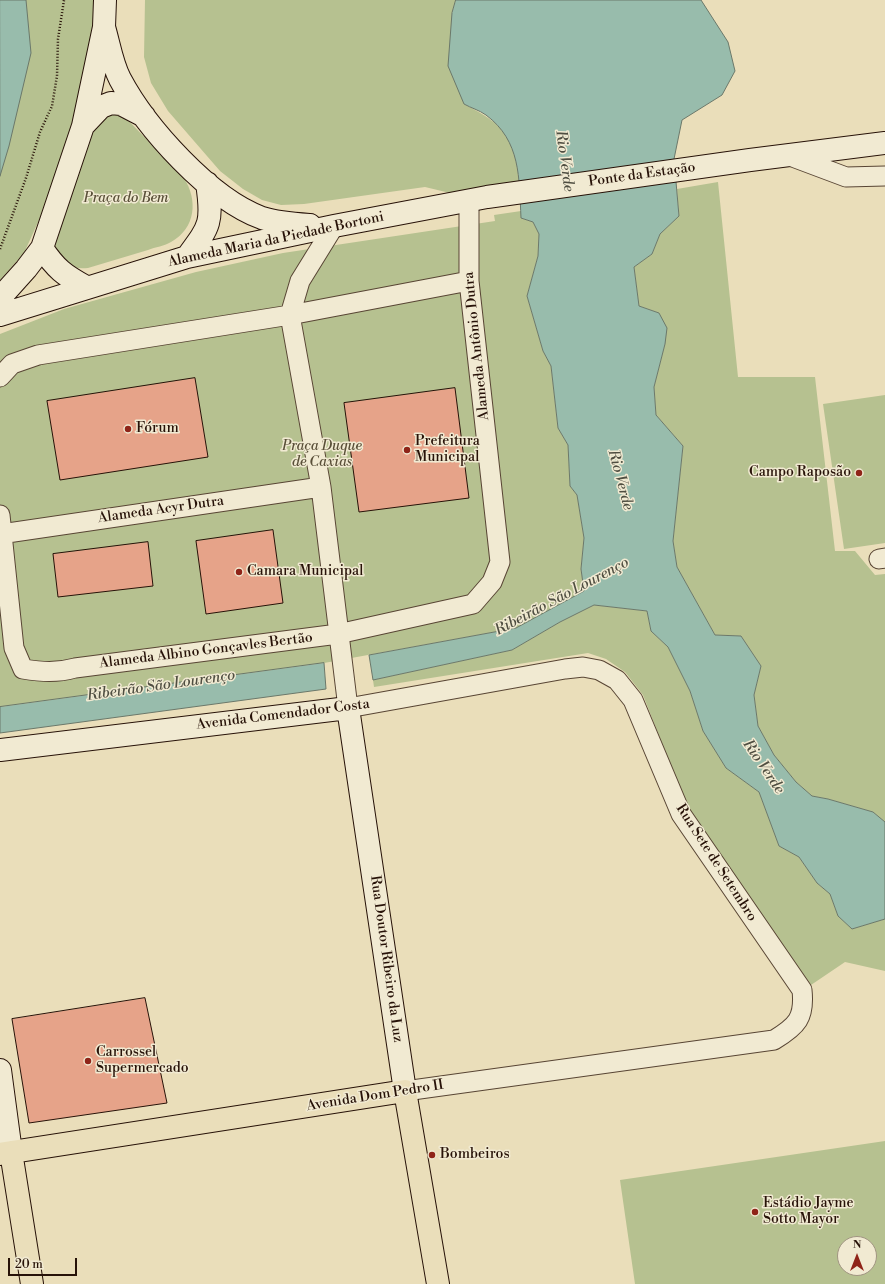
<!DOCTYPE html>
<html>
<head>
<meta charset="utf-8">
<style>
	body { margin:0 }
	#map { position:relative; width:885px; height:1284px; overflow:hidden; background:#eadeba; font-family:"Libre Bodoni",serif }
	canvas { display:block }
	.north { position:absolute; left:837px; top:1236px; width:40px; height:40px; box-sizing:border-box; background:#f1ead2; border:1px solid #a09481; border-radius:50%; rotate:0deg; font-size:11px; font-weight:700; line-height:16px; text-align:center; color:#271208 }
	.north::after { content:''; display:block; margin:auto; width:14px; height:18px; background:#8f2418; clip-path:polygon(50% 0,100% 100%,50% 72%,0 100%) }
	.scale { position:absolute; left:8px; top:1258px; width:69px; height:18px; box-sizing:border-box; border:2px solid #271208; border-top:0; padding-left:5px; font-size:12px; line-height:14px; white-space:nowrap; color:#271208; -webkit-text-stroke:3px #f1ead2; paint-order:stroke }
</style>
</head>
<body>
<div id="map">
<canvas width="885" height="1284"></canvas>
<div class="north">N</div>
<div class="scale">20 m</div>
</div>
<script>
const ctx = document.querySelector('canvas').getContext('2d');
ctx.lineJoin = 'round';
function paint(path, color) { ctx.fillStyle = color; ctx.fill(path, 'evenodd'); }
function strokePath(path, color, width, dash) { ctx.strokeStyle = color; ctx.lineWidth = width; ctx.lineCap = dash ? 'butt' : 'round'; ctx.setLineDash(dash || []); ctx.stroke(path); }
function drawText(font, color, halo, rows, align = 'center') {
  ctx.font = font + ' "Libre Bodoni",serif'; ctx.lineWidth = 3; ctx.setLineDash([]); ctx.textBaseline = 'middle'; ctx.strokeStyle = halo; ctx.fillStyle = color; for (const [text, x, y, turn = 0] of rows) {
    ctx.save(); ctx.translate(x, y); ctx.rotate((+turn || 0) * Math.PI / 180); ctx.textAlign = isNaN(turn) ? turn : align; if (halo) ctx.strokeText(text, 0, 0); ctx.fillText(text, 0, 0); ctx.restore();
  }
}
paint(new Path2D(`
	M0,0H97L77,114L45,207L24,253L0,280Z
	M145,0H456L452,13L464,104C483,114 506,126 513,148C517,159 517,171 520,182L450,193L425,187L304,204L281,205L262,200L243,189L220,171L168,111L151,83L144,57Z
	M116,113L124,116L184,178C198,200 196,228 171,242C165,246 155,247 148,250C128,256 108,262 88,268C71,270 65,263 52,253L97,119Z
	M718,182L738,377H815L835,551H855L875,575L885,574V822L873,812L828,799L812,796L796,782L774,755L758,726L754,695L761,666L741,636L715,635L677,567L673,541L683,446L656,415L654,387L665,344L659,313L639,306L634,267L652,254L660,234L679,216L677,189Z
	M521,211V218L533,222L539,234L538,256L527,296L543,351L551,366L558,428L568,445L570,486L577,495L584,538L581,569L584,591L516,628L324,663L0,707V334L64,309L196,272L283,253L495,221L494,215Z
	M885,395V543L844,549L823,404Z
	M594,605L647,611L651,631L668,647L690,691L703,731L726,768L759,792L779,846L799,857L817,883L830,894L838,916L852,929L885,919V971L845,962L811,985L689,812L643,695L625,672L606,659L588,653L374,687L373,680L512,650L560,622Z
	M885,1141V1284H635L620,1180ZM845,1244H869V1268H845Z`), '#b6c190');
const water = new Path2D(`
	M0,0H26L31,53L9,146L0,176Z
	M456,0H701L728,42L735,71L722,95L682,120L674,159L679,216L660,234L652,254L634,267L639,306L659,313L667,328L665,344L654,387L656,415L683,446L673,541L677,567L715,635L741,636L761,666L754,695L758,726L774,755L796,782L812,796L828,799L873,812L885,822V919L852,929L838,916L830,894L817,883L799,857L779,846L759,792L726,768L703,731L690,691L668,647L651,631L647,611L594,605L560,622L512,650L373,680L369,655L516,628L584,591L581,569L584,538L577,495L570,486L568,445L558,428L551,366L543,351L527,296L538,256L539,234L533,222L521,218C519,178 521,141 486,115C479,110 471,108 464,104L448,66L452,13Z
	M324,663L326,689L0,733V707Z`);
paint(water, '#98bcac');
strokePath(water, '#6b786a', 1);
const building = new Path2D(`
	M195,378L208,457L60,480L47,401Z
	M455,388L469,498L359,512L344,403Z
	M273,530L283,603L206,614L196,541Z
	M148,542L153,586L58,597L53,554Z
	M145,998L167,1103L29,1123L12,1019Z`);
paint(building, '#e6a389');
strokePath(building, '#271208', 1);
const minor = new Path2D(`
	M790,156L846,177L885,176
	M334,226L300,281L290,315L321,487L348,708L565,669L583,667L599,670L617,680L633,700L681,814L802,990C805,1018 797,1026 774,1040L405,1091
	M0,377L12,364L38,355L290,315L469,281
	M0,515L14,648L23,669C42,672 57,673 75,668L338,634L473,604L492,582L500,562L469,281V201
	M0,534L321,487
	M879,559L885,558`);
const secondary = new Path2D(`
	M104,27C109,44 112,64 120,79C146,128 210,199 262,218C277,223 294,224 310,225
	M83,126L104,27L105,0
	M42,248C56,269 64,275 86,287
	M187,257C210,226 213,223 207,183
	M0,298L26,269L42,248L83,126L101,107L111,103L121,104L144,116
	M0,315L187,257L334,226L487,197L750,160L885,143
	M0,750L348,708L405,1091
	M0,1070L11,1152`);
const primary = new Path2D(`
	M11,1152L32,1284
	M0,1154L405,1091L438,1284`);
strokePath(minor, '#584534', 21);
strokePath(secondary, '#271208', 24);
strokePath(primary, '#271208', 24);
strokePath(new Path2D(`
	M0,249L26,178L40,132L52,106L57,76L58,39L64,0`), '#271208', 2.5, [1, 2]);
strokePath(minor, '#f1ead2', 19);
strokePath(secondary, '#f1ead2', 22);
strokePath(primary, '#eadeba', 22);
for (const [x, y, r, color] of [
	[128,429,4,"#8f2418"],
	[407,450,4,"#8f2418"],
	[859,473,4,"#8f2418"],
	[239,572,4,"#8f2418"],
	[88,1061,4,"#8f2418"],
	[432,1155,4,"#8f2418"],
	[755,1212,4,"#8f2418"]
]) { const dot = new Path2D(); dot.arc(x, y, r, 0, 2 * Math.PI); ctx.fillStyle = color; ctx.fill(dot); strokePath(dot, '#f1ead2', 1.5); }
drawText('14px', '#271208', '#f1ead2', [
	["Ponte da Estação",642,175,-8],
	["Alameda Maria da Piedade Bortoni",276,240,-12],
	["Alameda Antônio Dutra",477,346,-96],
	["Alameda Acyr Dutra",161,510,-8],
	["Alameda Albino Gonçavles Bertão",206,651,-7],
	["Avenida Comendador Costa",283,715,-7],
	["Rua Sete de Setembro",716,863,57],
	["Rua Doutor Ribeiro da Luz",386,959,82],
	["Avenida Dom Pedro II",375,1096,-9]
]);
drawText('italic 14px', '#594f38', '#f1ead2', [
	["Praça do Bem",126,199],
	["Praça Duque",322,447],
	["de Caxias",322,463]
]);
drawText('14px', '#271208', '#f1ead2', [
	["Fórum",136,429],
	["Prefeitura",415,442],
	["Municipal",415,458],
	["Campo Raposão",851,473,"right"],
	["Camara Municipal",247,572],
	["Carrossel",96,1053],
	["Supermercado",96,1069],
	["Bombeiros",440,1155],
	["Estádio Jayme",763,1204],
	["Sotto Mayor",763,1220]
], 'left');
drawText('italic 15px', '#4f4e41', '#f1ead2', [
	["Rio Verde",564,161,82],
	["Rio Verde",620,480,75],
	["Ribeirão São Lourenço",562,597,-28],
	["Ribeirão São Lourenço",161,686,-8],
	["Rio Verde",763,767,56]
]);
</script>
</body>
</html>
